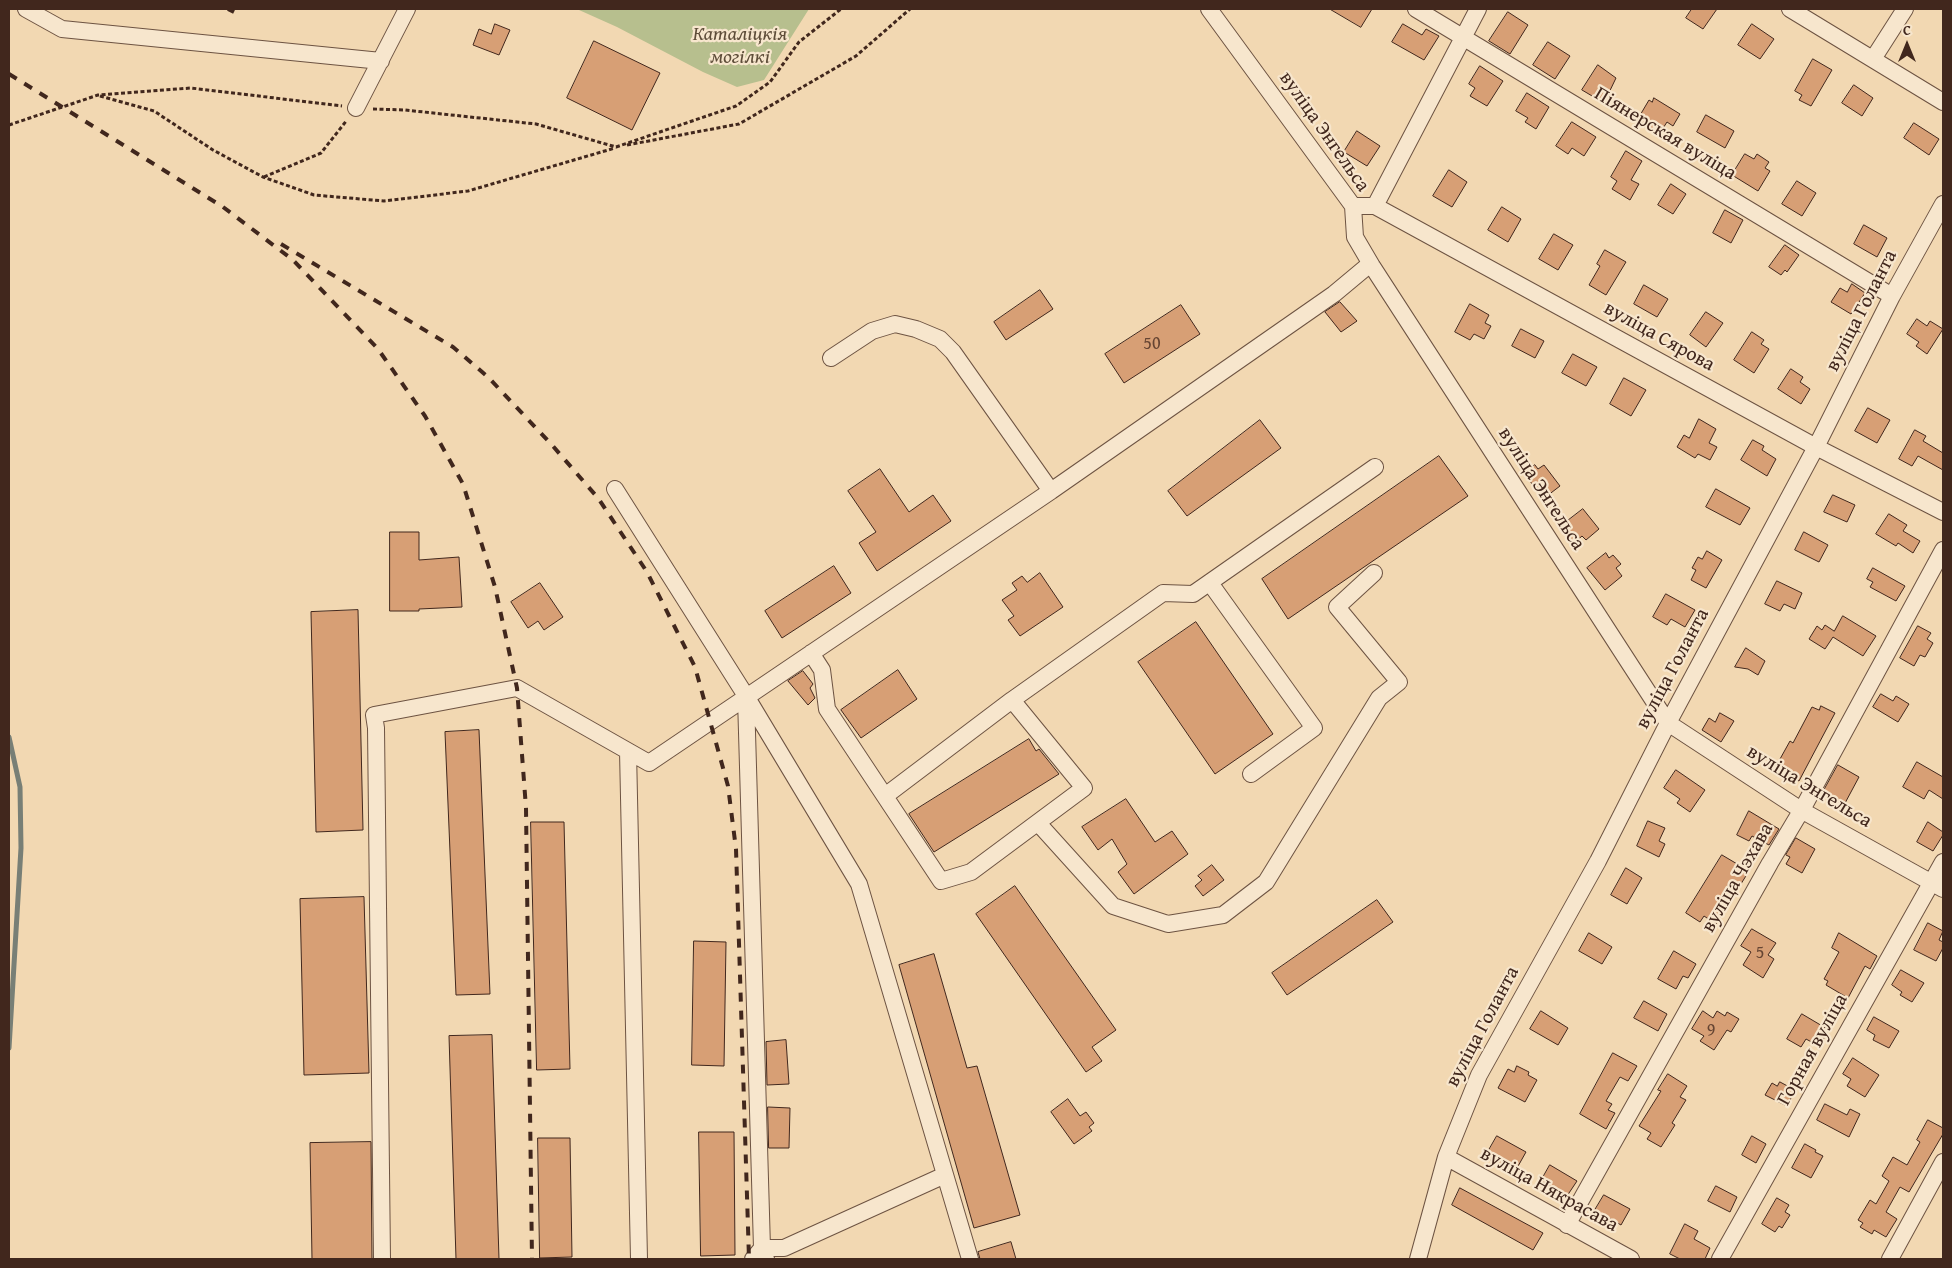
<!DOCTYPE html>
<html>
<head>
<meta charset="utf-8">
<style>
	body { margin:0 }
	#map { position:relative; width:1952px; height:1268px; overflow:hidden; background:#f2d8b2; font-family:"Gentium Book Plus",serif }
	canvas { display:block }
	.frame { position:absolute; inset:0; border:10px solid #41271d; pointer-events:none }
	.north { position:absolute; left:1882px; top:20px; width:50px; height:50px; -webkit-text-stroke:4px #f7e6cd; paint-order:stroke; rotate:0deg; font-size:14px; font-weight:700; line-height:20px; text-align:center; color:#41271d }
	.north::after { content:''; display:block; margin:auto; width:18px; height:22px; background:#41271d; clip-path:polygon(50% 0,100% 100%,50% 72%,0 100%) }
</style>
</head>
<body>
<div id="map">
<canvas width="1952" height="1268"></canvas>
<div class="frame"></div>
<div class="north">С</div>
</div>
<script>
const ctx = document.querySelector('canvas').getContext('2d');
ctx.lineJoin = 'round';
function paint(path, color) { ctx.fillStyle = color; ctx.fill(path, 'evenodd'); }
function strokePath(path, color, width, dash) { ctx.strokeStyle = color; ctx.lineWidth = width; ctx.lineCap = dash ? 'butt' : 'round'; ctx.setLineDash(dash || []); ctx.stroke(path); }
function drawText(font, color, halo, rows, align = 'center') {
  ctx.font = font + ' "Gentium Book Plus",serif'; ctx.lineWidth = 4.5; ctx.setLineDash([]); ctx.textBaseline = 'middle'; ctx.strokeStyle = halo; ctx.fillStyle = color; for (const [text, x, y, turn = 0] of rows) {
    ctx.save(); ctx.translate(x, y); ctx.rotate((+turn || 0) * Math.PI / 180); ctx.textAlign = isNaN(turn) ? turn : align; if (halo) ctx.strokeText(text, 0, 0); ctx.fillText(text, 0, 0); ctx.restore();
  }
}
paint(new Path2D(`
	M579,9H809L764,80L737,87L703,72L617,27L579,10Z`), '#b7bf8e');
strokePath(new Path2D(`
	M9,737L20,787L21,848L9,1048`), '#787f76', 5);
const building = new Path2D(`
	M1330,9H1372L1361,27Z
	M1692,9H1717L1703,29L1686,18Z
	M1508,12L1528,25L1510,54L1489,41Z
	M495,24L510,30L499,55L473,45L479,29L491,34Z
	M1403,24L1422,35L1426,29L1439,36L1424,60L1392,42Z
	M1752,24L1774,39L1760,59L1738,45Z
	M594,41L660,73L632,130L567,98Z
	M1548,42L1570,56L1555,79L1533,65Z
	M1813,59L1832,70L1811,106L1799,100L1802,95L1795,91Z
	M1598,65L1616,78L1604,103L1582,90Z
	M1480,66L1503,81L1487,106L1470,96L1475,88L1469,84Z
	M1854,85L1873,98L1862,116L1842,103Z
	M1527,93L1549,107L1536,129L1525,122L1528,118L1516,111Z
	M1654,98L1680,114L1673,126L1667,122L1658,136L1636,122L1649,100L1652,102Z
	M1706,115L1734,131L1725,148L1697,132Z
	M1572,122L1596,137L1584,156L1572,148L1568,154L1556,146Z
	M1914,123L1939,139L1929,155L1904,138Z
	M1357,131L1380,146L1367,166L1344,152Z
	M1626,151L1642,161L1631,180L1639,184L1630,200L1612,189L1617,181L1611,177Z
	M1745,154L1754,159L1757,154L1769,162L1765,168L1770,171L1758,191L1732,175Z
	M1449,170L1467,182L1452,207L1433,196Z
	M1797,181L1816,193L1802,216L1782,204Z
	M1671,184L1686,194L1673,214L1658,205Z
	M1502,207L1521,219L1508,242L1488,230Z
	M1725,210L1743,220L1731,243L1713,233Z
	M1864,225L1887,238L1877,257L1854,244Z
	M1554,234L1573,245L1558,270L1539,259Z
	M1785,245L1799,255L1787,272L1785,270L1781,275L1769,267Z
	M1605,250L1626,262L1606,295L1589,285L1600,266L1597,264Z
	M1852,284L1865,293L1851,314L1831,302L1840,288L1847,292Z
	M1644,285L1668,299L1657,317L1634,304Z
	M1040,290L1053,309L1006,340L994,322Z
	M1340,302L1357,321L1341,332L1325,312Z
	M1470,304L1489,315L1485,323L1491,326L1484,339L1474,334L1470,340L1455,332Z
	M1181,305L1200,334L1124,383L1105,354Z
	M1706,312L1723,323L1706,347L1690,335Z
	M1917,319L1927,326L1930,321L1943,329L1927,354L1916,346L1919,342L1907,334Z
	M1521,329L1544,341L1535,358L1512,346Z
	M1752,332L1764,340L1761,344L1769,349L1754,373L1734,360Z
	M1573,354L1597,367L1586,386L1562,373Z
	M1791,369L1803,377L1800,382L1810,389L1801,404L1778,389Z
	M1624,378L1646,390L1631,416L1610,404Z
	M1868,408L1890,420L1877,443L1855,431Z
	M1699,419L1716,429L1709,443L1717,447L1710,460L1698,454L1695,458L1677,447L1684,435L1689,438Z
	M1260,420L1281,448L1187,516L1168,491Z
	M1915,430L1926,436L1923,441L1943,453V470L1918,456L1912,466L1899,459Z
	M1753,440L1764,446L1762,450L1776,459L1767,476L1741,460Z
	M1439,456L1468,496L1288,619L1262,579Z
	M1535,465L1538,469L1544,465L1560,486L1543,499L1524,473Z
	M880,469L909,512L933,495L951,521L877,571L859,543L876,532L848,491Z
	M1716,489L1750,508L1740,525L1706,507Z
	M1833,495L1855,505L1847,522L1824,512Z
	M1583,509L1599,529L1586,540L1582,536L1574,543L1561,526Z
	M1889,514L1907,525L1903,531L1920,541L1913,553L1898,543L1896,546L1876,534Z
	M390,532H419V560L459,557L462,607L419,609V611H390Z
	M1804,532L1828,545L1819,562L1795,550Z
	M1707,551L1722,560L1706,588L1691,580L1696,570L1692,568L1698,557L1702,559Z
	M1606,553L1609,558L1613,555L1621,564L1616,568L1622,576L1605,590L1587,568Z
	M834,566L851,593L782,638L765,611Z
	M1873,568L1905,586L1896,601L1870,587L1873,582L1867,579Z
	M1040,573L1063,607L1020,636L1008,620L1014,616L1002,600L1017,590L1012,583L1022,576L1027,582Z
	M1777,581L1802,593L1795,609L1784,604L1780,611L1765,604Z
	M540,583L563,617L544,630L538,621L528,628L511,602Z
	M1666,594L1695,610L1685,627L1671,619L1667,625L1653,617Z
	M358,610L363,830L316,832L311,612Z
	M1843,616L1876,636L1863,656L1833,637L1825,649L1809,639L1817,626L1822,630L1825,625L1834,631Z
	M1196,622L1273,734L1215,774L1138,662Z
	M1918,626L1931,633L1927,639L1933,643L1925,657L1920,655L1914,666L1900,658Z
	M1746,648L1765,661L1758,675L1748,669L1735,667Z
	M898,670L917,699L861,738L841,710Z
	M803,671L813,684L810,688L815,698L808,705L788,681Z
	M1881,694L1893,701L1896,696L1909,704L1898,722L1873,707Z
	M1821,706L1835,713L1799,781L1775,768L1790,741L1793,743L1812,707L1819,710Z
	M1720,713L1734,721L1721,742L1702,730L1709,718L1715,722Z
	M479,730L490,994L456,995L445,732Z
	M1029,739L1036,751L1039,749L1059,774L934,852L909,814Z
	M1917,762L1943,777V799L1929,790L1924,799L1903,787Z
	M1838,765L1859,777L1844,805L1822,794Z
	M1676,770L1705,790L1690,812L1677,803L1680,799L1664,788Z
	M1126,799L1155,842L1172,831L1188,854L1134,894L1118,872L1127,864L1112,839L1098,850L1082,827Z
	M1749,811L1779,829L1769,845L1752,836L1749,841L1737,835Z
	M1648,821L1665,828L1659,841L1665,844L1659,857L1637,846Z
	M531,822H564L570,1069L537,1070Z
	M1928,822L1943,832V835L1933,851L1917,842Z
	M1796,838L1815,849L1802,873L1786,864L1790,857L1786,855Z
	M1722,855L1749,871L1716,924L1704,916L1700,922L1686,913Z
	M1212,865L1224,880L1203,896L1195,886L1202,880L1198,876Z
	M1626,868L1642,878L1627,904L1611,895Z
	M1015,886L1116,1030L1092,1047L1102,1061L1086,1072L976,914Z
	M364,897L369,1073L304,1075L300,899Z
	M1377,900L1393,922L1287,995L1272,973Z
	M1928,923L1943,931L1939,940L1943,942V948L1936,961L1914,950Z
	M1752,929L1776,943L1768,955L1774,959L1763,978L1743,965L1751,952L1741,946Z
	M1589,933L1612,947L1602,964L1579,951Z
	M1839,933L1877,956L1870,969L1865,966L1848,998L1826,985L1828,981L1824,979L1839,952L1832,948Z
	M694,941L726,942L724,1066L692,1065Z
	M1674,951L1696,964L1688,978L1683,976L1676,989L1658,979Z
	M934,954L967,1068L977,1066L1020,1215L974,1228L899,965Z
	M1901,970L1924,983L1912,1002L1900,995L1902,992L1892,985Z
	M1644,1001L1667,1014L1658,1031L1634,1018Z
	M1541,1011L1568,1028L1558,1045L1530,1029Z
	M1703,1011L1713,1018L1717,1011L1725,1016L1727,1012L1739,1019L1731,1032L1727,1030L1714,1050L1700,1041L1704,1036L1692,1029Z
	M1802,1014L1829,1030L1819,1046L1806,1039L1801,1047L1787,1039Z
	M1874,1017L1899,1031L1889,1048L1873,1040L1875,1035L1867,1030Z
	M492,1035L499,1259H456L449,1036Z
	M786,1040L789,1084L767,1085L766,1042Z
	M1613,1053L1637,1066L1628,1081L1620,1077L1606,1101L1612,1104L1608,1110L1615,1113L1606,1129L1580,1114Z
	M1853,1058L1879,1075L1865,1097L1847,1086L1851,1079L1843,1074Z
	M1517,1066L1529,1072L1528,1075L1537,1080L1525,1102L1498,1088L1508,1069L1514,1072Z
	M1668,1074L1687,1086L1680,1097L1686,1100L1672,1123L1675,1125L1661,1147L1647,1139L1651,1133L1639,1126L1661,1091L1658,1090Z
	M1780,1082L1795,1090L1787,1106L1765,1095L1772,1083L1777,1086Z
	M1068,1099L1080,1116L1086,1112L1094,1123L1089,1127L1092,1131L1074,1144L1051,1112Z
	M1825,1104L1847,1115L1850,1109L1860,1114L1849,1137L1817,1120Z
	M768,1107L790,1108L789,1148H769Z
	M1928,1120L1943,1128V1134L1909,1192L1900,1187L1886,1212L1897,1219L1886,1237L1874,1230L1872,1234L1860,1227L1863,1223L1858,1220L1870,1200L1876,1204L1889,1181L1882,1176L1893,1157L1907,1165L1920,1142L1917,1140Z
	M699,1132H734L735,1255L701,1256Z
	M1497,1136L1526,1152L1517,1168L1508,1162L1505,1168L1485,1157Z
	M1752,1136L1766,1144L1756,1163L1742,1155Z
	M538,1138H570L572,1257L540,1258Z
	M371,1142L372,1259H312L310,1143Z
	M1805,1144L1816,1150L1815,1152L1823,1156L1811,1178L1792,1168Z
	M1550,1165L1577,1181L1567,1196L1541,1181Z
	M1716,1186L1737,1197L1730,1212L1708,1201Z
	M1460,1188L1543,1233L1533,1250L1452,1205Z
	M1604,1195L1630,1209L1621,1225L1595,1210Z
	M1777,1198L1789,1205L1785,1212L1790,1215L1782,1228L1779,1226L1775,1232L1762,1224Z
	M1685,1224L1698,1231L1694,1239L1710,1248L1705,1259H1680L1670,1254Z
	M1011,1242L1016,1259H980L978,1252Z`);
paint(building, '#d79f75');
strokePath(building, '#41271d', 1);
const minor = new Path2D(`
	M26,9L62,29L381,61
	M1209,9L1353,206L1355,237L1372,266L1668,723L1801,810L1943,889
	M1416,9L1892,296
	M1790,9L1943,102
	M1873,59L1905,9
	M356,108L407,9
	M1353,206H1375L1816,447L1943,512
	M1375,206L1478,9
	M831,358L872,331L895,324L916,329L940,339L953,352L1051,491L1334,294L1370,264
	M615,489L746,696L859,884L970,1259
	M1210,583L1314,728L1251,774
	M811,653L822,670L827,709L941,881L971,872L1084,788L1012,700L885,796
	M746,698L762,1248L766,1259
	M1012,700L1163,593L1193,594L1375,467
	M628,751L639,1259
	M1038,823L1113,906L1168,924L1223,915L1266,882L1379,698L1399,682L1337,607L1374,573
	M1446,1157L1631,1259
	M1567,1225L1770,863L1804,806L1943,550
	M382,1259L376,728L374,715L517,688L649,763L1051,491
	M753,1259L762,1248H784L945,1175
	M1418,1259L1446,1157L1479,1075L1598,861L1668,723L1816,447L1892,296L1943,204
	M1720,1259L1943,862
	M1890,1259L1943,1162`);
strokePath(minor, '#6d5342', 18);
strokePath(new Path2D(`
	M100,96L154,111L213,150L263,177L314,195L384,201L468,191L615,148
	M373,109L405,110L536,124L616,147L736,106L770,82L799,42L841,9
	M9,125L98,95L191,88L342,106
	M627,145L739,124L856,56L910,9
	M264,177L321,153L347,120`), '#41271d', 3, [4, 2.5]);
strokePath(minor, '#f7e6cd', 16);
strokePath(new Path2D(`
	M228,9L234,12
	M9,74L223,207L293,260L378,349L425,416L463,484L495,587L517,688L526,808L532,1259
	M281,244L453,347L488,377L552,445L598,498L647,572L695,667L728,786L736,849L749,1259`), '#41271d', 4, [9, 9]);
drawText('18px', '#664533', null, [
	["50",1152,344],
	["5",1760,953],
	["9",1711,1031]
]);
drawText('italic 20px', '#5e4d39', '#f7e6cd', [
	["Каталіцкія",740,35],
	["могілкі",740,58]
]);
drawText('20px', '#41271d', '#f7e6cd', [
	["вуліца Энгельса",1324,132,55],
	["Піянерская вуліца",1665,134,31],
	["вуліца Голанта",1862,311,-63],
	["вуліца Сярова",1659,337,29],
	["вуліца Энгельса",1541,489,57],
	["вуліца Голанта",1673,669,-62],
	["вуліца Энгельса",1809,787,31],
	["вуліца Чэхава",1738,878,-60],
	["вуліца Голанта",1483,1027,-62],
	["Горная вуліца",1813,1050,-61],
	["вуліца Някрасава",1549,1190,29]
]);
</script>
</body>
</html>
